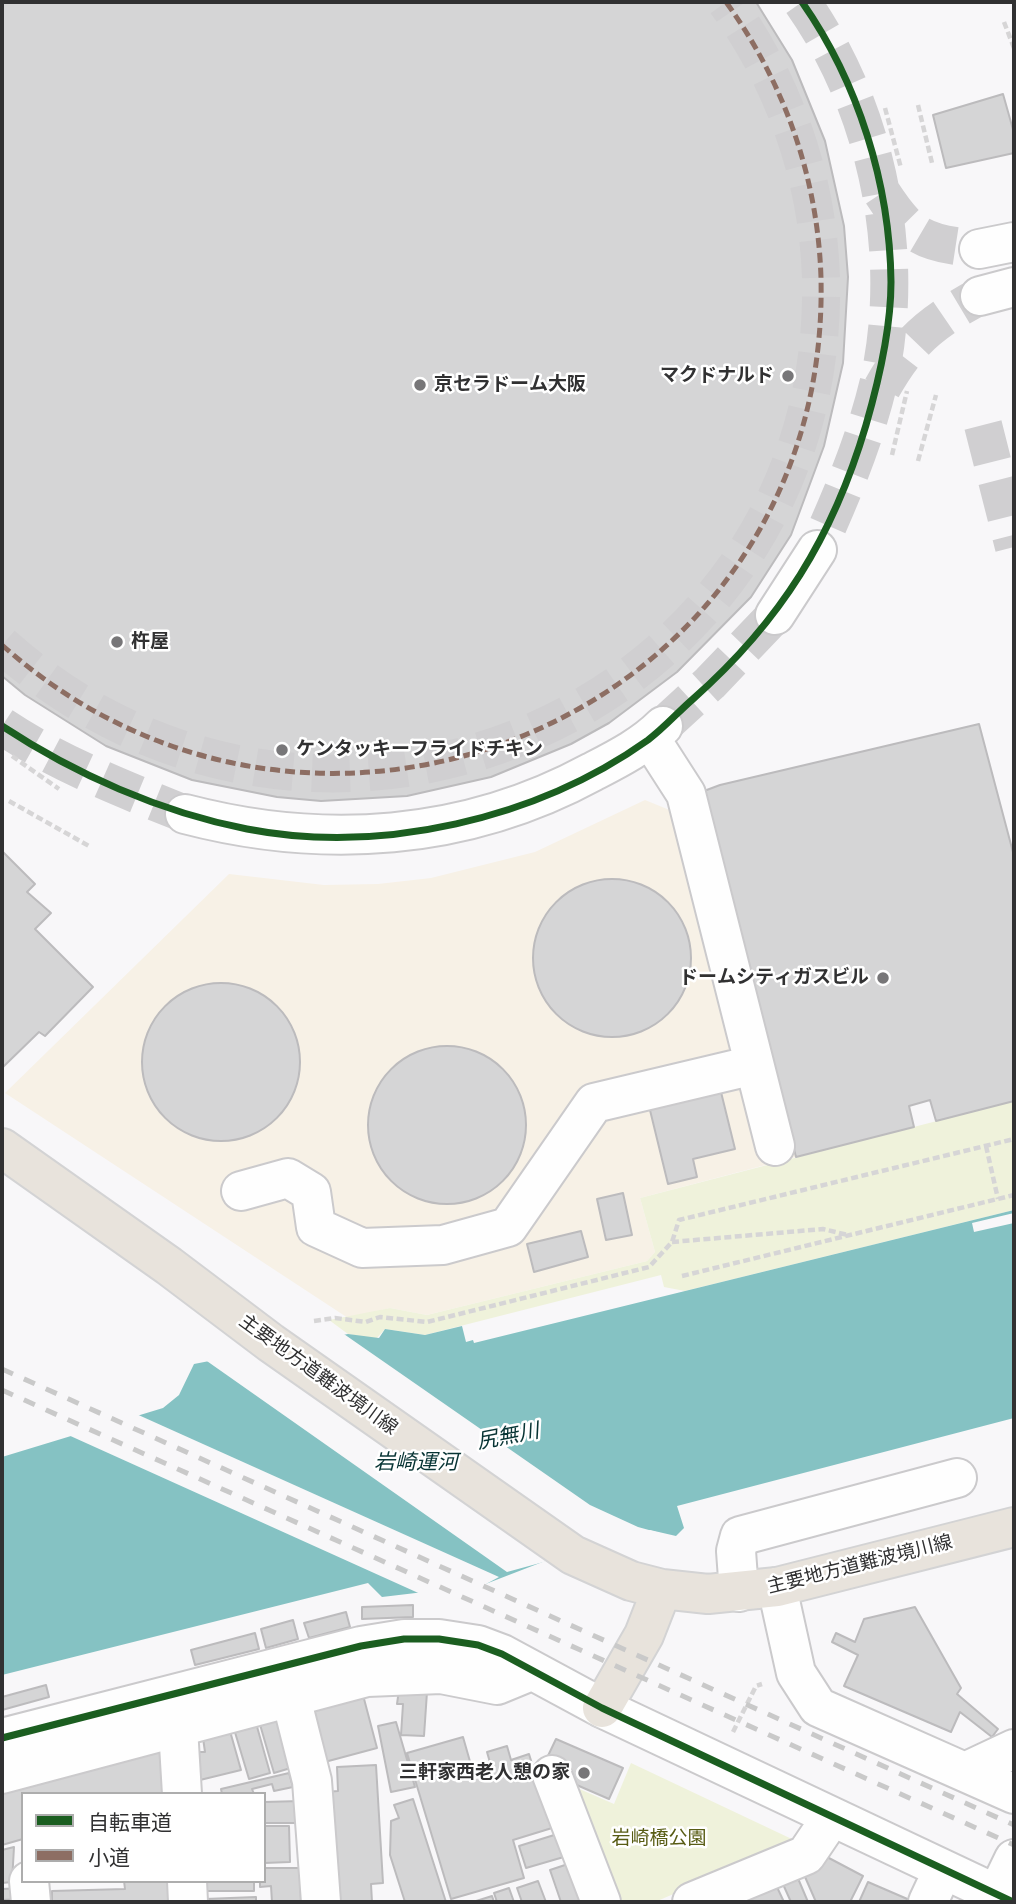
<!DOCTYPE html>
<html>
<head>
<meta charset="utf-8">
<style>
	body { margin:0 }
	#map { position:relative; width:1016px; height:1904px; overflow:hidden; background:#f8f7f9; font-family:Helvetica,"Noto Sans JP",sans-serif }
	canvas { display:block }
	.frame { position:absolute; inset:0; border:4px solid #313132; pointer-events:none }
	.legend { position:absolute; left:21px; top:1792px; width:245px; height:91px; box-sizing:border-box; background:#fff; border:2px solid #adadad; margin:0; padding:9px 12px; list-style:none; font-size:21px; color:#313132 }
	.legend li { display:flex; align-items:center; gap:14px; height:35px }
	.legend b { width:35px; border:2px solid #adadad }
</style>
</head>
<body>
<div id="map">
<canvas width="1016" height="1904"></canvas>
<div class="frame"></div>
<ul class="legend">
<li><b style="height:9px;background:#1b5e20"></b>自転車道</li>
<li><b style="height:9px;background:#8d6e63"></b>小道</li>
</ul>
</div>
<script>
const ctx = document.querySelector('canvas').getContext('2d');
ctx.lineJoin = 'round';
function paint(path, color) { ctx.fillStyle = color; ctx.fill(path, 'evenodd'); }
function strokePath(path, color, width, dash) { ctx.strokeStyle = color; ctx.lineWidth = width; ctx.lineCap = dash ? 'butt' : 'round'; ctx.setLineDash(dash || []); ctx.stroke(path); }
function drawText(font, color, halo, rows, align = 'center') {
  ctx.font = font + ' Helvetica,"Noto Sans JP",sans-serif'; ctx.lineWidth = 5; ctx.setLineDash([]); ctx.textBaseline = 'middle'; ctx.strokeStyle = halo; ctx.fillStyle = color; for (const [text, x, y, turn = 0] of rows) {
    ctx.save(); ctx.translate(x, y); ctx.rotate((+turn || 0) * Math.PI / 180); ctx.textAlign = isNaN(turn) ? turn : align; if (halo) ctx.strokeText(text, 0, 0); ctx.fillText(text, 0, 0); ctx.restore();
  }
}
paint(new Path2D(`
	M704,791L796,1157L640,1198L655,1252L647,1261L427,1315L390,1308L348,1318L5,1093L229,874L324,885L378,884L431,878L535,852L645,800L672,811Z`), '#f7f1e6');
paint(new Path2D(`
	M1014,1101V1210L685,1291L664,1287L661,1275L425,1335L385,1329L376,1339L348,1334L329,1320L390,1308L427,1315L647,1261L655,1252L640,1198Z
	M631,1763L796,1841L655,1902H608L561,1781L614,1804Z`), '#eff2db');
paint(new Path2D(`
	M1014,1210V1418L677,1506L684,1528L676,1536L650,1530L571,1551L483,1585L382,1597L368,1583L2,1675V1457L163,1408L179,1395L194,1364L348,1334L379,1338L385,1329L425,1335L462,1326L466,1342L473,1340L474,1343Z`), '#85c2c3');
paint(new Path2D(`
	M1014,1213V1223L974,1232L972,1223Z
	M341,1332L590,1505L638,1527L678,1538L650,1533L507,1572L204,1359Z
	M134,1413L499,1577L475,1590L425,1596L66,1434Z`), '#f8f7f9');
const building = new Path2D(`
	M2,2H756L792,60L825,141L844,226L848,277L843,363L824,446L791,535L751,597L677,672L609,723L571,744L491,777L407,796L321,801L277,797L192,780L106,746L25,695L2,676Z
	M1003,94L1014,133V153L946,168L933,115Z
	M979,724L1014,856V1101L936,1121L930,1100L909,1106L914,1127L796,1157L704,791L720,785Z
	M2,851L35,884L27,892L51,913L35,929L93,987L45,1036L39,1032L2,1068Z
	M533 958a79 79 0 1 1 158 0a79 79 0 1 1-158 0Z
	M142 1062a79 79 0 1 1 158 0a79 79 0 1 1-158 0Z
	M368 1125a79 79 0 1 1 158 0a79 79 0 1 1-158 0Z
	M720,1088L735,1149L693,1159L697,1177L668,1184L649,1106Z
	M623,1193L632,1235L606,1240L597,1199Z
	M581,1231L588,1257L534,1272L527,1244Z
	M413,1605V1617L362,1619V1607Z
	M915,1607L961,1688L957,1694L998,1729L992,1737L960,1712L951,1732L844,1686L858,1655L832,1642L836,1633L855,1642L864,1619Z
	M346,1612L350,1627L309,1638L304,1623Z
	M293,1620L298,1639L266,1648L261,1629Z
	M255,1633L259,1649L195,1665L191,1650Z
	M46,1685L49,1697L2,1710V1697Z
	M399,1690L427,1692L424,1736L401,1735L403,1704H397Z
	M363,1695L377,1748L321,1763L307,1709Z
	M278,1715L294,1767L274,1773L259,1721Z
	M396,1722L415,1787L391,1792L378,1726Z
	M256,1723L270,1773L249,1779L234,1729Z
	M230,1731L241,1770L200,1780L199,1752H205L203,1738Z
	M463,1737L473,1772L491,1766L487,1752L507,1746L511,1760L529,1754L552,1828L513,1840L524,1878L451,1899L407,1753Z
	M556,1739L623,1768L609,1799L556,1776L546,1760Z
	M161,1744L163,1794H23V1839L2,1845V1785Z
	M376,1765L383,1883L371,1884L372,1902H333L325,1792L338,1791L337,1767Z
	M289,1773L293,1787L274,1791L272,1784L252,1789L254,1794H222L221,1789Z
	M413,1799L446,1902H405L390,1855L391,1821L399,1818L394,1805Z
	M301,1801L302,1823H264V1802Z
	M264,1826H289L290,1862L264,1863Z
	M567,1831L574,1854L526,1868L519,1846Z
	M14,1847L12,1882L2,1883V1850Z
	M827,1857L863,1876L850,1902H816L802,1870Z
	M571,1863L584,1902H561L550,1870Z
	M264,1868H300L301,1902H272L271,1886L260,1887V1881H264Z
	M797,1876L808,1902H791L782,1882Z
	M124,1881H168L169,1902H52V1891L125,1889Z
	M205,1881H254V1891H205Z
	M538,1881L546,1902H522L517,1888Z
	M868,1882L912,1901V1902H859Z
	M776,1885L784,1902H744L743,1900Z
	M22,1888L23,1899L2,1900V1889Z
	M509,1888L514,1902H497L494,1893Z
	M492,1896L494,1902H473Z
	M256,1897V1902H205V1899Z`);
paint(building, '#d5d5d6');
strokePath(building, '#bcbbbd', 2);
strokePath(new Path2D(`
	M802,2C877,109 907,253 879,381C865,440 842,495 817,550
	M882,193C912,239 925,243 979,249
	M882,388C909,340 932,322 980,296
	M983,425L1014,547
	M2,645C321,930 831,711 821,278C818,178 784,82 726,2
	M2,726C59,764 121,788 185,814
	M663,726L710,683L775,615`), '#d0cfd1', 38, [38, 19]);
const minor = new Path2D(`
	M979,249L1014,242
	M980,296L1014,287
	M775,615L817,550
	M650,738L686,794L775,1146
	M185,814C323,850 465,841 592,772C617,759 643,746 663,726
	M241,1191L288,1178L311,1192L316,1227L362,1248L443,1245L508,1227L594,1103L754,1065
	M777,1587L796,1673L818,1707L1014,1794
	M739,1592L736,1551L740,1536L957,1478
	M291,1698L312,1781L321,1902
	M178,1728L182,1794
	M2,1738L361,1646L404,1639H439L478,1645L502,1654L602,1708L1013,1902
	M965,1772L1014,1749
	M2,1774L367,1677L441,1674L497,1685L531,1671
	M552,1775L601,1902
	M29,1881L31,1902
	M187,1881L188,1902
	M997,1894L1014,1859
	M692,1902L806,1855L831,1818
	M928,1902L943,1870`);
const major = new Path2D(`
	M2,1148L169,1266L271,1343L573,1555L631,1581L662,1589L708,1594L777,1587L1014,1527
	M602,1708L644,1635L662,1589`);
strokePath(minor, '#cbcacc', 42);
strokePath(major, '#d3d3d4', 42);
strokePath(new Path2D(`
	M1004,22L1014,48
	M918,105L932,163
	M885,108L901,168
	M892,455L907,391
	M918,461L936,395
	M12,756L59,789
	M9,801L89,846
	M986,1146L998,1199
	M672,1242L823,1229L848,1235
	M682,1276L1014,1195
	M314,1321L335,1318L366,1322L380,1317L427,1322L649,1267L672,1242L679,1220L1014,1139
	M733,1732L756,1686L762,1684`), '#d6d5d6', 4.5, [7, 3.5]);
strokePath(minor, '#fefefe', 38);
strokePath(major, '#e8e3dc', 38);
strokePath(new Path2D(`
	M2,1369L1014,1825
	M2,1390L1014,1845`), '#c9c9c9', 5, [12, 12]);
strokePath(new Path2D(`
	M2,645C321,930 831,711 821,278C818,178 784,82 726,2`), '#8d6e63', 5, [10, 5]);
strokePath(new Path2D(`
	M2,726C75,774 160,812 247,829C381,855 537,819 648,740C664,728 678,712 693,699C781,621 833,537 866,425C879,380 891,329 891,282C890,184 858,82 802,2
	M2,1738L361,1646L404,1639H439L478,1645L502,1654L602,1708L1013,1902`), '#1b5e20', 7);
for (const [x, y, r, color] of [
	[788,376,7,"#777678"],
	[420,385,7,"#777678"],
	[117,642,7,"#777678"],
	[282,750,7,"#777678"],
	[883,978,7,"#777678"],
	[584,1773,7,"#777678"]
]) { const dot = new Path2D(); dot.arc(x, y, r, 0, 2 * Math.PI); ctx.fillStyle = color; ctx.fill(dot); strokePath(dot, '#fff', 2.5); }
drawText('bold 19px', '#313132', '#fff', [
	["マクドナルド",774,376],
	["京セラドーム大阪",434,385,"left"],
	["杵屋",131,642,"left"],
	["ケンタッキーフライドチキン",296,750,"left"],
	["ドームシティガスビル",869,978],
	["三軒家西老人憩の家",570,1773]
], 'right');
drawText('19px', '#313132', '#fff', [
	["主要地方道難波境川線",318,1375,36],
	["主要地方道難波境川線",860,1565,-14]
]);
drawText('19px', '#585c14', '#fff', [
	["岩崎橋公園",659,1839]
]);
drawText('italic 21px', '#073434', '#fff', [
	["尻無川",508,1437,-11],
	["岩崎運河",416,1463]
]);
</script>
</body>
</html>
